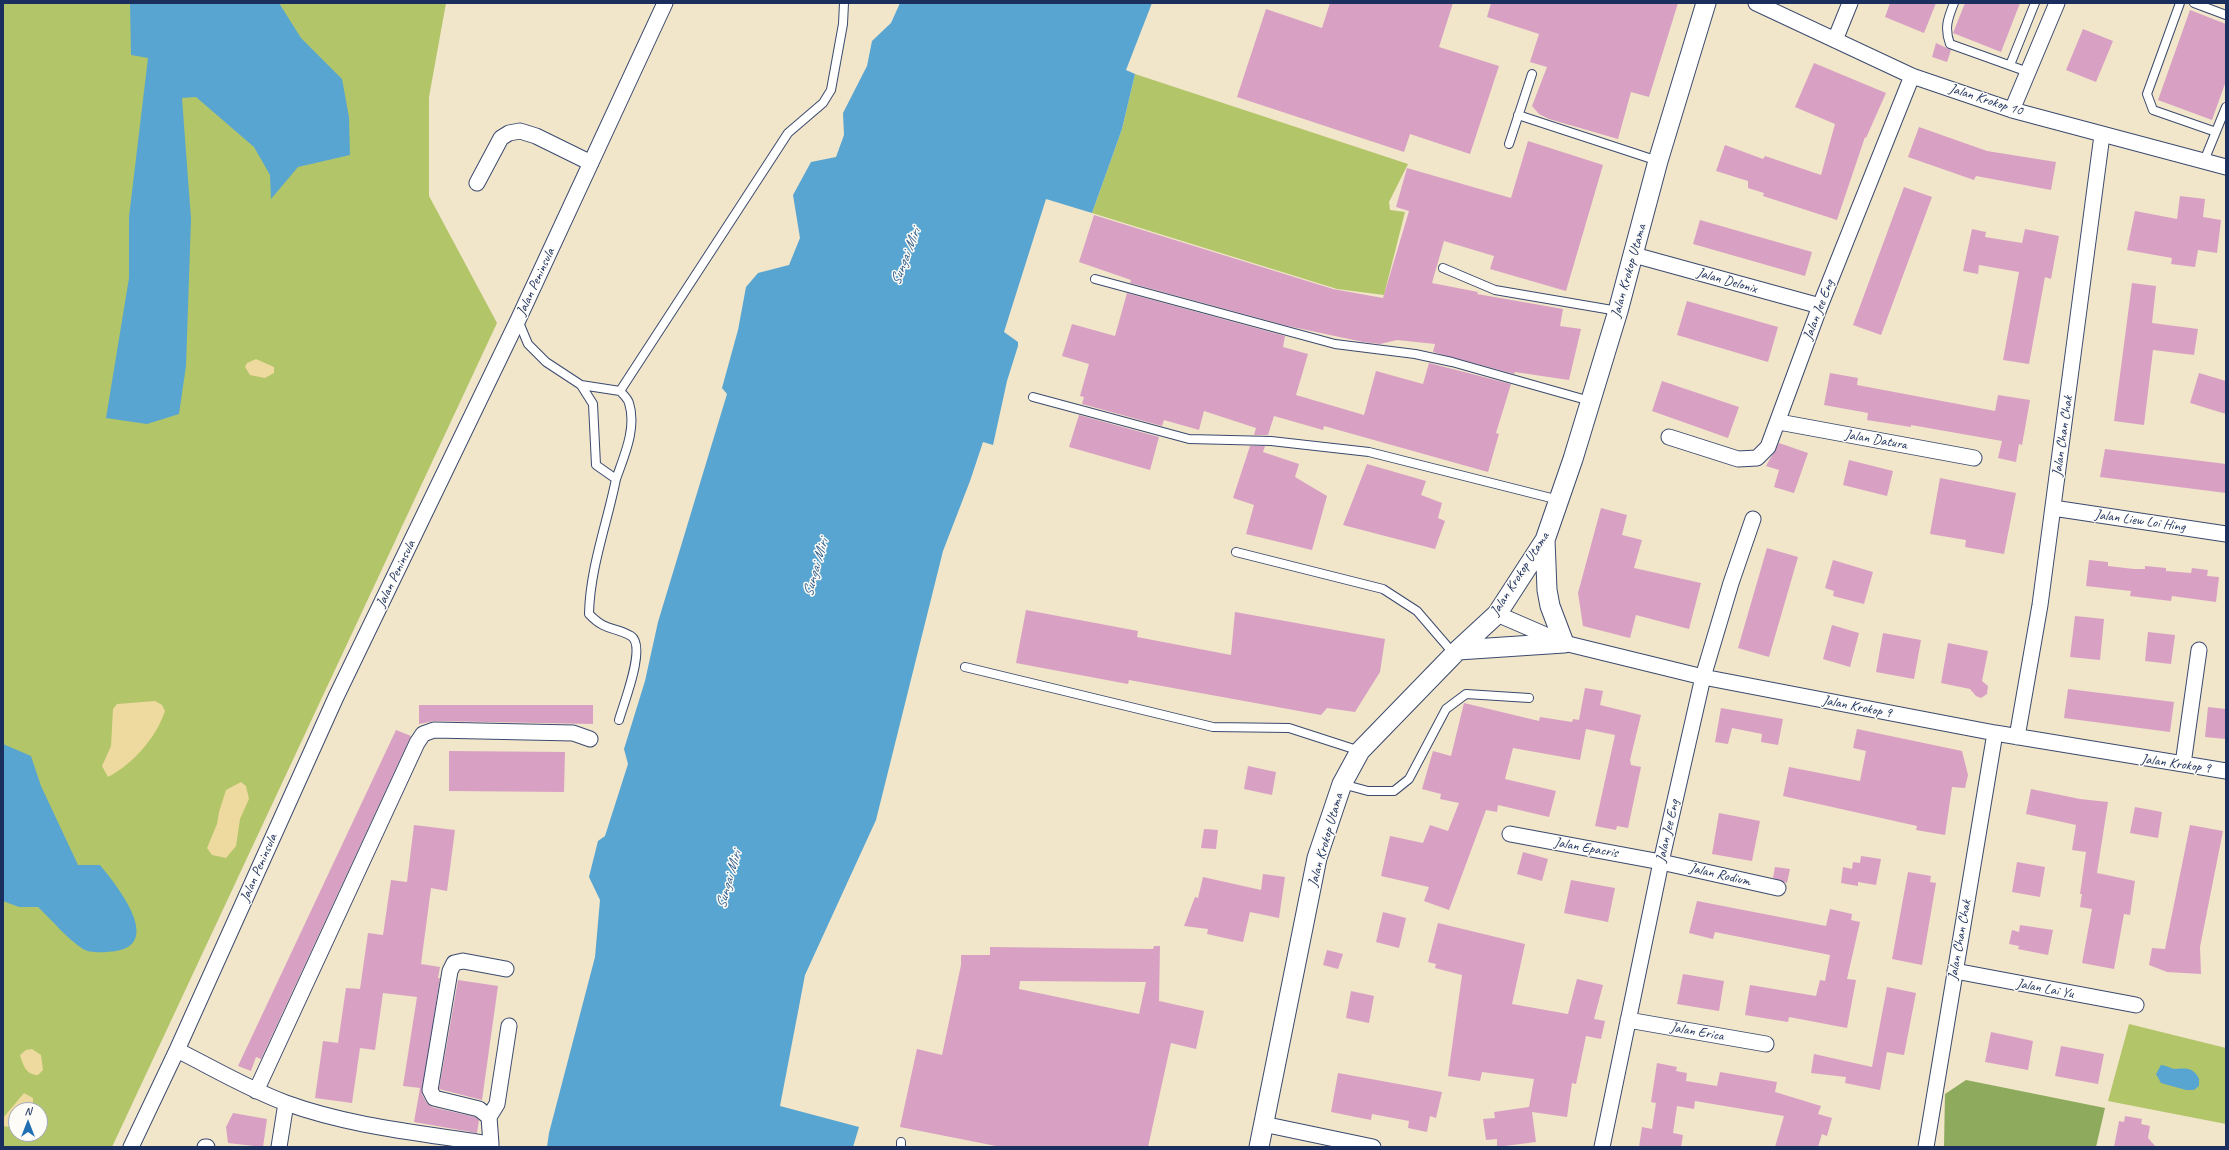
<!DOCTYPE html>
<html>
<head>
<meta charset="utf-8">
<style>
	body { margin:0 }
	#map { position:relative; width:2229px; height:1150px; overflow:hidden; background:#f1e5ca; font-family:Caveat,sans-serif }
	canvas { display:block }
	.frame { position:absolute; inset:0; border:4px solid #1b2f5e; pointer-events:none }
	.north { position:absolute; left:8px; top:1102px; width:40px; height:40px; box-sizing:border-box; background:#fdfcf7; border:1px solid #a3aaba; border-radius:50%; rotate:0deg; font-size:11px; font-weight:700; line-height:16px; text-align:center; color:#1b2f5e }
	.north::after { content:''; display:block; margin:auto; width:14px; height:18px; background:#1f6fb2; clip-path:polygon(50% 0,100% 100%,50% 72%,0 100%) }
</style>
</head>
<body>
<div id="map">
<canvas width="2229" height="1150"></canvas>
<div class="frame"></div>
<div class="north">N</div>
</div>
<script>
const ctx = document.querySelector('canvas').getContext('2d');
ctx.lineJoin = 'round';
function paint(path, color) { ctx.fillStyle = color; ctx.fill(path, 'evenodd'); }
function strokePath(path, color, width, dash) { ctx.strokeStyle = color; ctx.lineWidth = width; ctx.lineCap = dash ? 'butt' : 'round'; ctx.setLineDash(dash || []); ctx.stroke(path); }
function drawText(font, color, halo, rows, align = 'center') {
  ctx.font = font + ' Caveat,sans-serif'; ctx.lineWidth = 3; ctx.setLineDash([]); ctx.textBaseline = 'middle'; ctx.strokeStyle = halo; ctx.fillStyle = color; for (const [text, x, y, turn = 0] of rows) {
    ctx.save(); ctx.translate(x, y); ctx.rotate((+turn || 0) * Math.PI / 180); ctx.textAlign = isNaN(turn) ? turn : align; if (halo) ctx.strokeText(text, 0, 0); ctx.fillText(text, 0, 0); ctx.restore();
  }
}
paint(new Path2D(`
	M3,3H446L429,97V196L497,323L112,1147H3ZM16,1110H40V1134H16Z
	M1135,74L1408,164L1389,202L1390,210L1405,212L1384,295L1337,289L1092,213L1122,129Z
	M2129,1024L2226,1048V1124L2108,1101Z`), '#b2c569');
paint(new Path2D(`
	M1966,1080L2105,1108L2096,1147H1944L1945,1094Z`), '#8daa5d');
paint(new Path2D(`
	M256,359L274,367V373L265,378L250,375L245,367L247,363Z
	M155,701L162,705L165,711C156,738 133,764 108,777L102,766L111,746L113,709L117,704Z
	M241,782L246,786L249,799L240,819L236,846L226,858L212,855L207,848L217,824L219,812L226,790Z
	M32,1049L41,1055L43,1070L38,1075C26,1075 23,1065 20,1055L26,1050Z
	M24,1093L33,1098V1108L16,1110V1125L6,1127L3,1125V1118Z`), '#eeda9e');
paint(new Path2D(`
	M130,3H279L301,38L342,79L349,117L350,155L298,167L271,199L270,175L254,147L196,97L182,98L191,219L186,366L179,414L147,424L106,418L129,278V217L148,58L131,55Z
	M900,3H1152L1126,70L1135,74L1122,129L1092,213L1046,199L1004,332L1018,342V346L1007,381L993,445L983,442L970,481L943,551L876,820L805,975L780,1106L859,1127L853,1147H547L549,1133L595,957L600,900L589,877L598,841L605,836L628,764L624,749L645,681L658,622L727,394L722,388L738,330L746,287L758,273L789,265L800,238L793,195L811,162L836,157L844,135L843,113L867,66L872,41L891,23Z
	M3,744L31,756L41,786L78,865H100C113,881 165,943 116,951C108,952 91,954 83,949C67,939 52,920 38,907H19L3,901Z
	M2161,1065C2166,1065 2171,1069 2176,1069C2187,1068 2194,1068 2199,1079V1086L2194,1090H2186L2161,1083L2156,1074Z`), '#58a5d1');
paint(new Path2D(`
	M1330,3H1453L1439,47L1499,66L1470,154L1410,134L1404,152L1237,97L1266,9L1322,28Z
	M1491,3H1678L1649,97L1631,92L1618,139L1549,119L1539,114L1532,106L1547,67L1530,62L1539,34L1487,17Z
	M1890,3H1936L1924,33L1885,17Z
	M1965,3H2020L2001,52L1953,33Z
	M2190,10L2226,24V81L2212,120L2158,100Z
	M2083,29L2113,41L2096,82L2066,70Z
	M1936,43L1951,50L1947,62L1932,57Z
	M1814,63L1886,93L1866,138L1865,137L1837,220L1763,196L1764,193L1748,188V181L1716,171L1725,145L1763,159L1765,156L1821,175L1835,124L1795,107Z
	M1919,127L1987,151L2056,162L2051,190L1976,176L1974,180L1908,157Z
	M1528,141L1603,165L1566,291L1490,269L1494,256L1444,241L1432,283L1478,292L1477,294L1563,309L1560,326L1581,329L1569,380L1515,372L1514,374L1433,352L1435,344L1397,340L1380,344L1363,342L1288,326L1130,283L1131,280L1079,262L1094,215L1333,289L1383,298L1409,211L1396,207L1407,168L1511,198Z
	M1904,187L1932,197L1881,335L1853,325Z
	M2180,196L2205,199L2203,217L2221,220L2217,253L2198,250L2195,267L2171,264L2172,258L2127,250L2135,211L2177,219Z
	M1700,220L1812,252L1805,276L1693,244Z
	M1972,229L1986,232L1985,237L2022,243L2025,229L2059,236L2051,279L2045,277L2029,364L2003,360L2019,272L1979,265L1978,274L1963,271Z
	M2132,283L2156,286L2152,323L2198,329L2194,355L2153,350L2144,425L2114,421Z
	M1127,293L1285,336L1283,347L1308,354L1296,395L1364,415L1376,371L1423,384L1429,363L1511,384L1496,433L1499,434L1488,472L1324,426L1323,430L1274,416L1268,435H1254L1256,428L1204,411L1199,430L1164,420L1162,426L1082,404L1084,397L1080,396L1089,364L1062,356L1072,324L1115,336Z
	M1687,301L1778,327L1768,362L1677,335Z
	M1830,373L1858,378L1857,385L1995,411L1998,395L2030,400L2022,445L2019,444L2016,462L1998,458L2002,441L1911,425V427L1867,420L1868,413L1824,405Z
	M2199,373L2226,381V414L2190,403Z
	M1662,381L1739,407L1728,438L1652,411Z
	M1079,415L1159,437L1150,470L1069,447Z
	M1779,443L1808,453L1794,493L1774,487L1779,470L1766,466Z
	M1250,446H1265L1263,452L1299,464L1295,477L1327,496L1312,550L1246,534L1254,505L1233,498Z
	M2105,449L2226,464V493L2100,477Z
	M1849,460L1893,471L1887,496L1843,485Z
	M1367,464L1426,481L1421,495L1442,503L1438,518L1445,521L1435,549L1343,525Z
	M1940,478L2016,493L2004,554L1965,547L1966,540L1930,534Z
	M1601,508L1627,515L1622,535L1642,540L1634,568L1701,583L1689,629L1636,615L1630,638L1583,626L1578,593Z
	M1767,548L1798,557L1769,657L1738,648Z
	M1833,560L1873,572L1864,604L1833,596L1834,591L1825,588Z
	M2089,560L2108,562V566L2134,569H2145V566L2166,568V571L2191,573L2192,568L2208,570L2207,576L2219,577L2216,602L2172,596L2171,601L2130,596L2131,591L2086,586Z
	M1026,610L1138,631L1137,637L1231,655L1235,612L1385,639L1380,672L1355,712L1327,708L1321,715L1129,680L1128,684L1016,663Z
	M2075,616L2104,619L2100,660L2070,657Z
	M1832,625L1859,633L1850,667L1823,659Z
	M2148,632L2175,635L2171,664L2145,661Z
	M1883,633L1921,640L1914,679L1876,672Z
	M1948,643L1988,651L1982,681L1988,686L1987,694L1981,698L1976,696L1970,689L1941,683Z
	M1585,688L1603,691L1600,705L1641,715L1630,760L1631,765L1641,767L1628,828L1617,826L1616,830L1595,826L1615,735L1586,729L1580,760L1513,748L1505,779L1556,791L1549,817L1498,805L1497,812L1486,810L1449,910L1424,901L1429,887L1381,876L1390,836L1423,843L1430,825L1448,831L1459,803L1440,799L1441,794L1422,789L1433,751L1451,756L1464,703L1539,721L1540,717L1572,722L1573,719L1579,720Z
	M2068,689L2174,702L2170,732L2064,718Z
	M419,705H593V724L434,721L419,724Z
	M2208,707L2226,709V739L2205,737Z
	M1721,708L1783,719L1778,745L1761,742L1762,734L1732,728L1728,744L1715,742Z
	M1857,729L1962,751L1968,775L1965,788L1952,787L1945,835L1916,830L1917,826L1783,796L1789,767L1860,781L1866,751L1853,748Z
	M396,730L411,736L261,1059L256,1057L251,1071L238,1066Z
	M449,751L565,752L564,792L449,791Z
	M1248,766L1276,772L1272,795L1244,789Z
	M2031,789L2080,799L2108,802L2097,873L2135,881L2130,915L2124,914L2114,969L2082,963L2092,909L2080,907L2082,894H2080L2086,852L2072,850L2076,825L2026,814Z
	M2135,807L2162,812L2158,838L2130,833Z
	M1719,813L1760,821L1752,861L1712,854Z
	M414,825L455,830L447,891L431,888L421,964L440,967L438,978H440L422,1094L426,1102L432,1107L475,1117L479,1120L477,1133L414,1122L420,1088L403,1086L417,997L383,993L375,1050L360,1048L352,1103L315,1098L323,1041L338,1043L346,988L360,989L368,933L383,935L391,880L407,882Z
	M2190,825L2223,831L2200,947L2201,974L2167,972L2149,965L2152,948L2165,949Z
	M1204,829L1218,830L1216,849L1201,848Z
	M1523,852L1548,859L1542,881L1517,874Z
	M1861,856L1881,859L1876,885L1858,882V886L1841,883L1843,867L1852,869L1853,862L1860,863Z
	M2017,862L2045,867L2040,897L2012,892Z
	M1775,867L1790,869L1787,883L1773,878Z
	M1908,872L1931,876L1930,882L1936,883L1922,965L1892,959Z
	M1263,874L1285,877L1279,918L1250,912L1243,942L1207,934L1208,929L1184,926L1195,897L1198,898L1203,877L1261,890Z
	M1571,880L1615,888L1608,922L1564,913Z
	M1697,901L1826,926L1830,909L1852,914L1851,920L1860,922L1847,979L1856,980L1847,1028L1789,1017L1788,1022L1745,1015L1750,985L1816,996L1820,980L1825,981L1830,955L1715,932L1713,939L1689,933Z
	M1383,912L1406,918L1399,948L1376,942Z
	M1438,923L1525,944L1512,1004L1568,1014L1577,979L1603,985L1594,1019L1605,1021L1601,1039L1586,1036L1576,1084L1572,1083L1567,1117L1532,1112L1536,1142L1497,1147V1139L1486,1140L1483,1119L1495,1118L1494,1112L1529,1107L1534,1079L1482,1072L1480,1081L1448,1076L1462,975L1435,968L1436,964L1428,962Z
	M2020,925L2053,930L2048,955L2018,949L2019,946L2009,944L2012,930L2019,932Z
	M1154,946H1160L1159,1001L1204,1011L1196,1049L1171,1043L1148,1147H1001L900,1127L917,1049L942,1055L961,965V955H990V947L1153,949ZM1020,981L1146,982L1139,1014L1019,989Z
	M1327,950L1343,954L1338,969L1323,965Z
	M1683,974L1724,981L1719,1011L1677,1004Z
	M458,980L498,986L482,1100L439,1089Z
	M1887,987L1916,993L1904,1055L1887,1052L1880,1090L1845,1083L1846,1077L1811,1073L1814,1054L1872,1067Z
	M1351,991L1374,996L1369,1023L1346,1018Z
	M1991,1032L2033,1041L2028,1070L1985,1062Z
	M2061,1046L2104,1054L2098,1084L2055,1076Z
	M1657,1063L1677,1067L1676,1071L1687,1073L1686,1081L1717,1086L1720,1072L1777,1082L1775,1092L1821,1106L1818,1114L1832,1118L1827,1136L1822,1134L1818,1147H1775L1784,1116L1695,1101L1694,1109L1677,1106L1673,1133L1683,1135L1681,1147H1639L1642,1127L1652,1129L1656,1103L1651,1102Z
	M1338,1073L1442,1092L1436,1118L1430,1116L1427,1132L1408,1128L1409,1121L1372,1114L1371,1120L1331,1112Z
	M233,1113L267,1119L263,1147L228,1143L226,1127Z
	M2125,1116L2142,1119L2141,1124L2150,1126L2148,1138L2156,1147H2114L2119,1121L2124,1122Z`), '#d8a1c3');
const service = new Path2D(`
	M1954,3C1948,18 1944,28 1950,44L2028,72
	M2180,3L2147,94L2153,110L2216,132
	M2194,3L2226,15
	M2010,65L2035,3
	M1518,115L1658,161
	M1509,144L1532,74
	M2204,161L2226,107
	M1443,268L1495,290L1618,311
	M1095,279L1335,344L1415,354L1452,362L1590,401
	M518,320L528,344L546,362L581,385L593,404L596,465L616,479C607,524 590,568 589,614C606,632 614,626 631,636C647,646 623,705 619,720
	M581,385L620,391C623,394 628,399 629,403C637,428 624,456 616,479
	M620,391L788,133L823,103L831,90L843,24L844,3
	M1033,397L1189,439L1271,441L1369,452L1559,500
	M1236,552L1383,589L1417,611L1454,654
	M965,667L1213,727L1289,728L1360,751
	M1342,784L1368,791H1394L1409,779L1446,709L1466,694L1529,698
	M901,1147V1142`);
const minor = new Path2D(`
	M1756,3L1912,76L2012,110L2226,167
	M1835,40L1850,3
	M2012,110L2057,3
	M477,183L501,138L509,133L520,131L536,136L591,163
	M1634,255L1820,306
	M1779,422L1974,458
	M1669,437L1738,459L1757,458L1768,447L1820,306L1912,76
	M2053,508L2226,534
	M1497,614L1564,643L1703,677L1995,733L2226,771
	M2017,737L2040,605L2102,135
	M2183,764L2199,650
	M1510,834L1661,862L1778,888
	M1955,971L2136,1005
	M1628,1020L1766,1044
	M177,1050C213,1068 248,1089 286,1103C352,1127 422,1133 491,1144V1147
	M256,1091L417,743L423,734L434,730L573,733L590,739
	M489,1117L497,1104L509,1026
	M1263,1124L1373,1147
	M491,1144L489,1117L479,1109L434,1098L430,1090L450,971L454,963L463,961L506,969
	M131,1147L177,1050L336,697L518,320L665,3
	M205,1147H207
	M279,1147L286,1103
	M1602,1147L1661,862L1703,677L1731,583L1753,519
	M1926,1147L1995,733`);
const tertiary = new Path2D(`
	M1458,650L1564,643L1550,606L1547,590L1545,540
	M1259,1147L1317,858L1342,784L1360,751L1458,650L1497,614L1545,540L1573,459L1618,311L1658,161L1706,3`);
strokePath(service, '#3b4a6e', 10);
strokePath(minor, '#3b4a6e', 17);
strokePath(tertiary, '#3b4a6e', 21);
strokePath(service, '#fff', 8);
strokePath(minor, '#fff', 15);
strokePath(tertiary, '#fff', 19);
drawText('14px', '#1b2f5e', '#fdfcf7', [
	["Jalan Krokop 10",1986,100,18],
	["Jalan Krokop Utama",1629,271,-74],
	["Jalan Delonix",1727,281,16],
	["Jalan Peninsula",536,282,-65],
	["Jalan Jee Eng",1819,310,-69],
	["Jalan Chan Chak",2063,436,-82],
	["Jalan Datura",1876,440,10],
	["Jalan Liew Loi Hing",2140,521,8],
	["Jalan Peninsula",396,574,-64],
	["Jalan Krokop Utama",1520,574,-57],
	["Jalan Krokop 9",1857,707,11],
	["Jalan Krokop 9",2176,764,8],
	["Jalan Jee Eng",1668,831,-77],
	["Jalan Krokop Utama",1326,840,-74],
	["Jalan Epacris",1586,848,10],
	["Jalan Peninsula",259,868,-66],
	["Jalan Rodium",1720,875,13],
	["Jalan Chan Chak",1960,940,-80],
	["Jalan Lai Yu",2045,989,11],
	["Jalan Erica",1697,1032,10]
]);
drawText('italic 15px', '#335e8c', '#fdfcf7', [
	["Sungai Miri",906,257,-69],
	["Sungai Miri",816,568,-74],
	["Sungai Miri",729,880,-74]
]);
</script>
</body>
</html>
